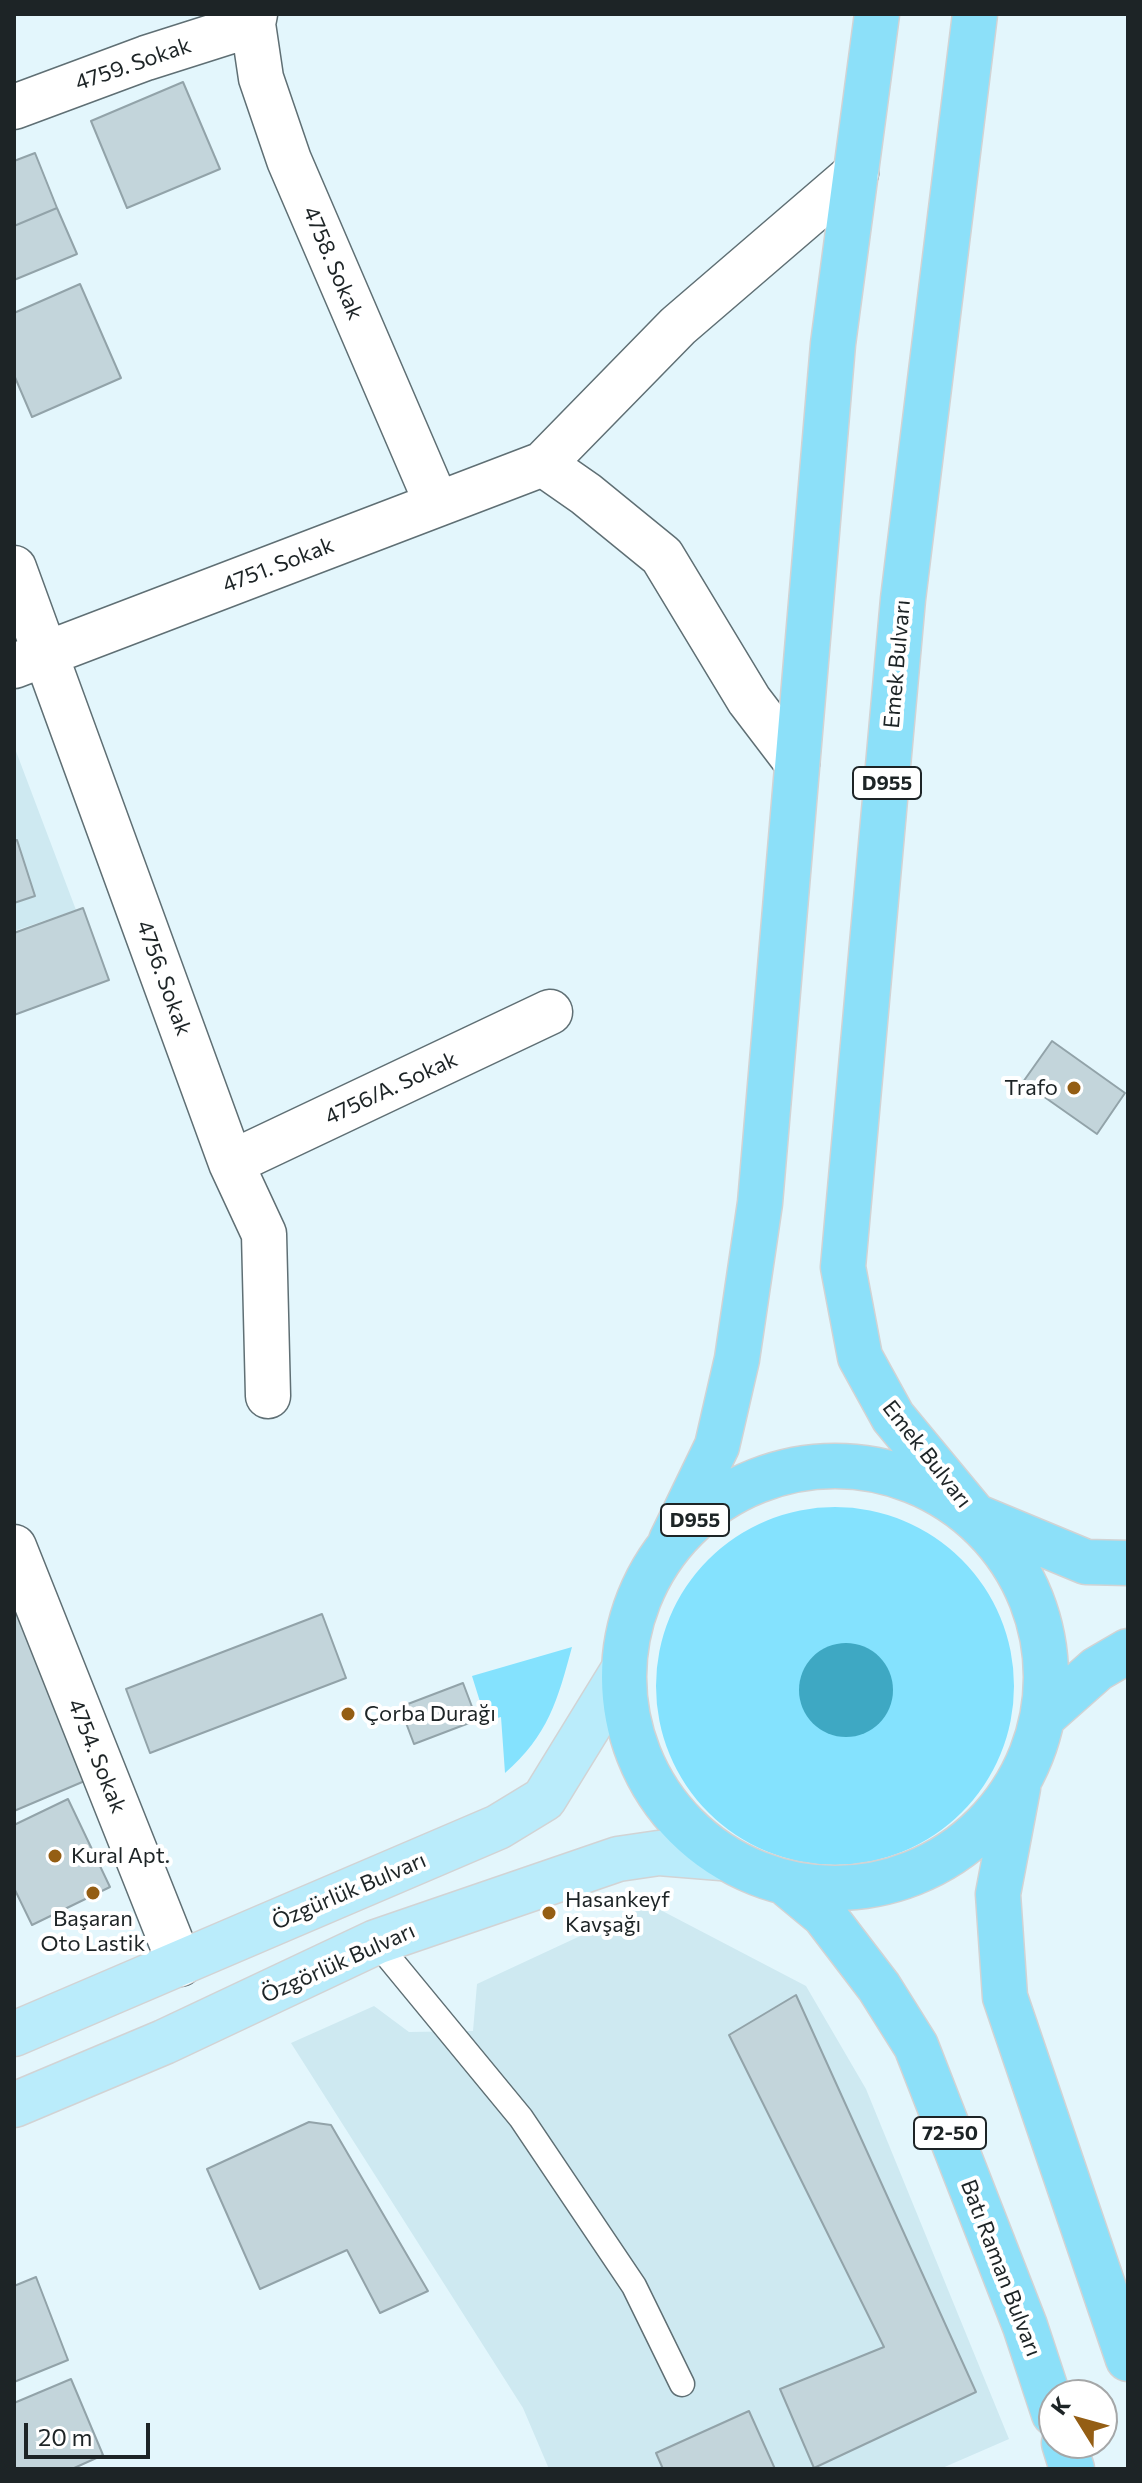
<!DOCTYPE html>
<html>
<head>
<meta charset="utf-8">
<style>
	body { margin:0 }
	#map { position:relative; width:1142px; height:2483px; overflow:hidden; background:#e3f6fc; font-family:Commissioner,sans-serif }
	canvas { display:block }
	.frame { position:absolute; inset:0; border:16px solid #1d2426; pointer-events:none }
	.north { position:absolute; left:1038px; top:2379px; width:80px; height:80px; box-sizing:border-box; background:#fff; border:2px solid #a5a7a8; border-radius:50%; rotate:307deg; font-size:22px; font-weight:700; line-height:32px; text-align:center; color:#1d2426 }
	.north::after { content:''; display:block; margin:auto; width:28px; height:36px; background:#945e14; clip-path:polygon(50% 0,100% 100%,50% 72%,0 100%) }
	.scale { position:absolute; left:24px; top:2423px; width:126px; height:36px; box-sizing:border-box; border:4px solid #1d2426; border-top:0; padding-left:10px; font-size:24px; line-height:28px; white-space:nowrap; color:#1d2426; -webkit-text-stroke:6px #fff; paint-order:stroke }
</style>
</head>
<body>
<div id="map">
<canvas width="1142" height="2483"></canvas>
<div class="frame"></div>
<div class="north">K</div>
<div class="scale">20 m</div>
</div>
<script>
const ctx = document.querySelector('canvas').getContext('2d');
ctx.lineJoin = 'round';
function paint(path, color) { ctx.fillStyle = color; ctx.fill(path, 'evenodd'); }
function strokePath(path, color, width, dash) { ctx.strokeStyle = color; ctx.lineWidth = width; ctx.lineCap = dash ? 'butt' : 'round'; ctx.setLineDash(dash || []); ctx.stroke(path); }
function drawText(font, color, halo, rows, align = 'center') {
  ctx.font = font + ' Commissioner,sans-serif'; ctx.lineWidth = 8; ctx.setLineDash([]); ctx.textBaseline = 'middle'; ctx.strokeStyle = halo; ctx.fillStyle = color; for (const [text, x, y, turn = 0] of rows) {
    ctx.save(); ctx.translate(x, y); ctx.rotate((+turn || 0) * Math.PI / 180); ctx.textAlign = isNaN(turn) ? turn : align; if (halo) ctx.strokeText(text, 0, 0); ctx.fillText(text, 0, 0); ctx.restore();
  }
}
paint(new Path2D(`
	M14,746L76,910L14,931Z
	M649,1904L806,1986L866,2089L1009,2439L940,2469H549L523,2408L291,2043L374,2006L409,2032L473,2031L477,1984Z`), '#cee9f1');
paint(new Path2D(`
	M656 1686a179 179 0 1 1 358 0a179 179 0 1 1-358 0Z
	M572,1647C558,1699 548,1736 505,1773L501,1717L486,1721L472,1676Z`), '#84e2fe');
paint(new Path2D(`
	M799 1690a47 47 0 1 1 94 0a47 47 0 1 1-94 0Z`), '#3ea8c3');
const building = new Path2D(`
	M183,82L220,169L127,208L91,121Z
	M35,153L57,208L14,226V161Z
	M57,208L77,254L14,280V226Z
	M80,284L121,378L32,417L14,375V313Z
	M17,840L35,896L14,903V841Z
	M83,908L109,980L14,1015V933Z
	M1052,1041L1125,1093L1097,1134L1023,1082Z
	M14,1604L87,1780L14,1811Z
	M322,1614L346,1678L150,1753L126,1689Z
	M463,1683L477,1720L414,1744L400,1707Z
	M68,1799L110,1887L32,1925L14,1888V1825Z
	M796,1995L976,2392L814,2468L780,2389L884,2347L729,2035Z
	M309,2122L331,2125L428,2291L380,2313L347,2250L260,2289L207,2169Z
	M36,2277L68,2360L14,2382V2286Z
	M71,2379L103,2455L72,2469H14V2403Z
	M749,2411L775,2469H663L656,2453Z`);
paint(building, '#c3d5db');
strokePath(building, '#92a3a9', 2);
const lane = new Path2D(`
	M376,1942L521,2118L634,2286L682,2384`);
const street = new Path2D(`
	M255,14L253,24L261,78L289,160L437,504
	M14,107L146,58L253,24
	M14,568L231,1163L264,1234L268,1396
	M14,666L543,464
	M797,763L749,700L662,556L586,494L543,464L678,326L856,173
	M231,1163L550,1012
	M14,1547L180,1964`);
const primary = new Path2D(`
	M14,2034L498,1827L544,1799L622,1672
	M14,2105L164,2042L376,1942L618,1859L659,1853L721,1858`);
const highway = new Path2D(`
	M975,14L903,599L843,1267L860,1357L893,1417L975,1516L1086,1562L1128,1563
	M624 1677a211 211 0 1 1 422 0a211 211 0 1 1-422 0Z
	M671,1541L717,1446L737,1359L760,1203L833,344L877,14
	M1044,1716L1097,1669L1128,1651
	M1018,1788L998,1894L1005,1997L1128,2359
	M789,1886L824,1915L879,1987L916,2046L1025,2326L1054,2414
	M1064,2443L1072,2469`);
strokePath(lane, '#5f6f74', 27);
strokePath(street, '#5f6f74', 47);
strokePath(primary, '#d2d3d4', 47);
strokePath(highway, '#d2d3d4', 47);
strokePath(lane, '#fff', 24);
strokePath(street, '#fff', 44);
strokePath(primary, '#baecfb', 44);
strokePath(highway, '#8ce0f9', 44);
for (const [x, y, r, color] of [
	[1074,1088,8,"#945e14"],
	[348,1714,8,"#945e14"],
	[55,1856,8,"#945e14"],
	[93,1893,8,"#945e14"],
	[549,1913,8,"#945e14"]
]) { const dot = new Path2D(); dot.arc(x, y, r, 0, 2 * Math.PI); ctx.fillStyle = color; ctx.fill(dot); strokePath(dot, '#fff', 3); }
for (const [x, y, w] of [
	[887,783,68],
	[695,1520,68],
	[950,2133,72]
]) { const box = new Path2D(); box.roundRect(x - w / 2, y - 16, w, 32, 6); ctx.fillStyle = '#fff'; ctx.fill(box); strokePath(box, '#1d2426', 2); }
drawText('bold 20px', '#1d2426', null, [
	["D955",887,783],
	["D955",695,1520],
	["72-50",950,2133]
]);
drawText('22px', '#1d2426', '#fff', [
	["4759. Sokak",133,64,-19],
	["4758. Sokak",333,263,67],
	["4751. Sokak",278,565,-21],
	["Emek Bulvarı",897,664,-85],
	["4756. Sokak",164,978,70],
	["4756/A. Sokak",391,1088,-25],
	["Emek Bulvarı",927,1454,52],
	["4754. Sokak",97,1756,68],
	["Özgürlük Bulvarı",349,1891,-23],
	["Özgörlük Bulvarı",338,1963,-24],
	["Batı Raman Bulvarı",1001,2268,69]
]);
drawText('22px', '#1d2426', '#fff', [
	["Trafo",1058,1088,"right"],
	["Çorba Durağı",364,1714],
	["Kural Apt.",71,1856],
	["Hasankeyf",565,1900],
	["Kavşağı",565,1925],
	["Başaran",93,1919,"center"],
	["Oto Lastik",93,1944,"center"]
], 'left');
</script>
</body>
</html>
